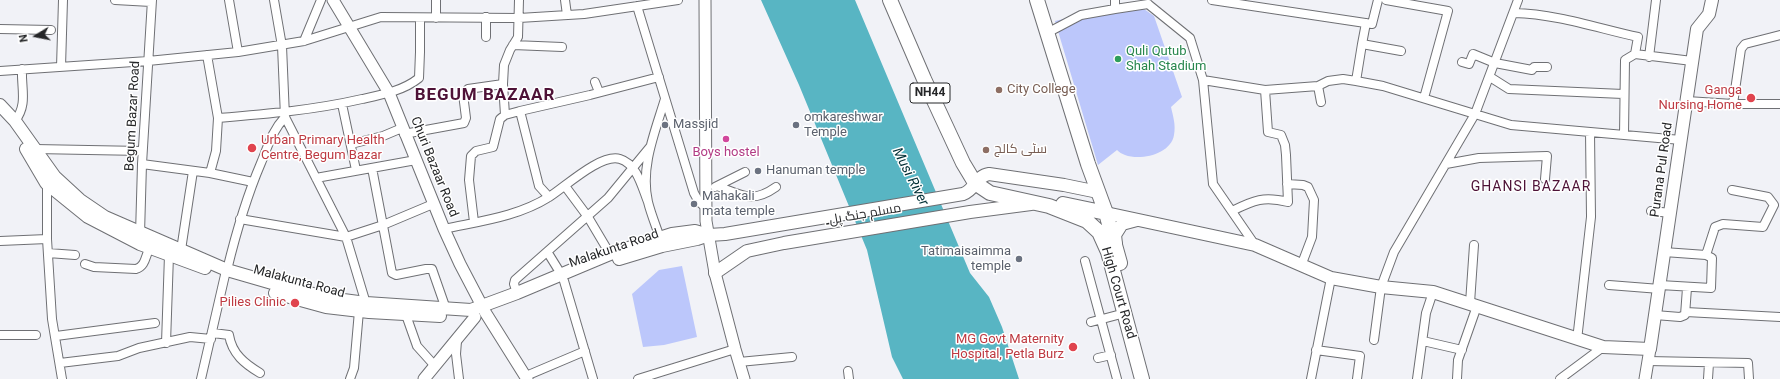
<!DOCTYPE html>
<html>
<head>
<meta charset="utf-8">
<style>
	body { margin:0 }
	#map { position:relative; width:1780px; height:379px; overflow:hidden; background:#f1f2f7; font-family:Roboto,sans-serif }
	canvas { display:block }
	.north { position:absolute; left:16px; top:16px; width:40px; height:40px; -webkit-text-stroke:3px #fff; paint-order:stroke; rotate:260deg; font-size:11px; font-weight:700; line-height:16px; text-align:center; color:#252628 }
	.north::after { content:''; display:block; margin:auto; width:14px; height:18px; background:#252628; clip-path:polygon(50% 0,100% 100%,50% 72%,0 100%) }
</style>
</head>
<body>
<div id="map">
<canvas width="1780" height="379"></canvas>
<div class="north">N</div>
</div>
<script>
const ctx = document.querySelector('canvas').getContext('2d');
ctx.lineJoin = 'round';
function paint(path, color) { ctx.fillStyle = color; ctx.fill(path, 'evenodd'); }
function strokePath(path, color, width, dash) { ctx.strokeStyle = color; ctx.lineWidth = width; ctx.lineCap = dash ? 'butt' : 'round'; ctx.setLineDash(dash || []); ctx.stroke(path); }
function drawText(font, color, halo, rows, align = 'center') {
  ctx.font = font + ' Roboto,Cairo,sans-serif'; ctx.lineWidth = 3; ctx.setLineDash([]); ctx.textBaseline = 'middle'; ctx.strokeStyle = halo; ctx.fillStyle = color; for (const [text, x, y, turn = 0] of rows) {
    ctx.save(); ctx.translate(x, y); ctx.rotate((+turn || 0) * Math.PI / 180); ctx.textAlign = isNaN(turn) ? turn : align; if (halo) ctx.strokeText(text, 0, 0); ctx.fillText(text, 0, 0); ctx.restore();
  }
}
paint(new Path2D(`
	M1134,2L1154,16L1182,97L1171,107C1173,116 1176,125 1174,135C1171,154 1141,161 1125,155C1122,154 1119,152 1117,150L1098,165L1055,21Z
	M682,266L697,337L664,345L643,347L632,294L659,270Z`), '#bcc7fb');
paint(new Path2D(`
	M761,0H855L970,273L989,297L1002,327L1019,379H903L892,357L867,250L799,85Z`), '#58b5c3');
const street = new Path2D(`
	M115,0L151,2
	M229,0L238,52
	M274,0L282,46L285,117L346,237L367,307
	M436,0V18
	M519,0L518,37L510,50L504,65L503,84L505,115L520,111
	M565,0L567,15
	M1115,0V9L1148,4
	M1212,0L1372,24L1378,0
	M1386,0L1448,11L1424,98
	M1148,4L1190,38L1203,80L1213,184L1255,245
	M637,6L694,193L699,202L705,207
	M1514,13C1557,14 1597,28 1638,37L1635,54L1692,61
	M486,17V37
	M1366,23L1362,44L1401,51
	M0,29L51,30
	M1047,33L1081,15L1115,9
	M304,41L321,0
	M513,45L562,47
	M207,55L218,118L216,151L210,173
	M1649,57L1656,0
	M1462,62L1469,64L1473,54L1495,63L1532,70L1534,67H1547
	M61,67L63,0
	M0,71L148,61L238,52L304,41L381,17L519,18L584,14L678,0
	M1490,77L1509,89L1623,94
	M1203,80L1265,90L1318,86L1328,81L1343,79L1356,81L1383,86L1511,125L1681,140
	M1356,81L1362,44
	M595,82L599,92
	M1318,86L1321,102
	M1687,101L1733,104H1780
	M342,104L356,170
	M1733,104L1741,49L1745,44L1780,35
	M218,118C267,114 314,110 362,99C381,95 403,91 419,78L420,52V18
	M15,121C28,104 21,89 22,69
	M404,134L464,123L466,118L463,94L468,89L503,84
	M1624,135L1625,60L1635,54
	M351,144L383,136L402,128
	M35,149L142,151
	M142,164L210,173L253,182
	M1446,164L1479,158L1547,156L1545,179
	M372,168L392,273L396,275L426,269H432L446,309
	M316,178L416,160
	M47,181V239L52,319L62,379
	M1287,184L1303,185L1308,187L1314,200L1312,237L1301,266
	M565,186L588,217L610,254
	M717,186C742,195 752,204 776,187
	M715,187L745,172
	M549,197L539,186L520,111L590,95L659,77
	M1232,211C1254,200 1264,196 1288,202L1286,155L1285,145L1281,135L1268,132L1265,90
	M1651,211L1671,213
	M240,219L346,237L383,225L433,204
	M474,222L469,180L471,156L476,151L493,147L500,119L505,115
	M444,229C480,221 517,217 549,197C565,187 601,153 620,159C637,164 642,187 648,202
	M140,234L142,164L152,0
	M660,238C656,226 651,214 648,202C640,167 655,132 665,99
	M0,241L47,239
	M181,250L193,171
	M48,253L75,255
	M548,253L561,274
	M1706,255L1715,227L1723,224L1763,227L1774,205L1768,197L1732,190
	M1085,261L1117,379
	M85,264L94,267L136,269C146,266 145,256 150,247
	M227,270C236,233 246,198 261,163C268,146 272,131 285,117
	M564,281L593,379
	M1609,285L1660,289
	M1660,285L1711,288L1712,258L1706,255L1664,252
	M517,293L514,284L515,280L608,198L650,147
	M1470,303L1474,245
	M1686,312L1780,317
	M406,315L417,346L435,366
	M1655,315L1680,317L1685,315L1687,288
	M1091,322L1125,313
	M213,333L229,335C232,354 245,364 260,373
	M0,335H36
	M56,336L155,323
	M1374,340L1381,287L1394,252L1475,114L1518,0
	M1577,340L1591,217L1590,132
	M457,341L456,354L459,379
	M1423,341L1462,350
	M166,343L169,255
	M1316,350L1360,356L1357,379
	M1098,358L1111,355
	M1648,361L1748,363L1749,379
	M739,362L792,357
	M60,363L118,356L139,348L190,337L211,339
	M848,371L849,379
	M526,376L585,351
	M201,379L225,275
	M350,379L354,368L359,311
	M638,379L735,349
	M1311,379L1331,278
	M1417,379L1426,313L1433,292
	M1457,379L1458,360L1477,306
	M1560,379L1603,347
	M1708,379L1709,363`);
const secondary = new Path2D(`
	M333,0L389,93L444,229L460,264L482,306
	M705,0L706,221L715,273L735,349L744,379
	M485,312L527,379
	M424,379L475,317
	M1645,379L1650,349`);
const primary = new Path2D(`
	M0,105L15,121L55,177L80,200L105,217L227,270L272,283L328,298L366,303L471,310L517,293L610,254L672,234L695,231L709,235L725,234L963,194C975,190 976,176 989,174L1064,185L1098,192
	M26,149L46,183L88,217L140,244L205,268
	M1106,213L1255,245L1331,278L1381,287L1433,292L1603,347L1650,349L1697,29L1709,14L1712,0
	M1116,244L1115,235L1122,224L1137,220
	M619,259L662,246L697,239L706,236
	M715,273L747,251L784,243L970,212L1031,204
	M275,293L326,307L369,312L440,316`);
const highway = new Path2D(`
	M890,0L924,79L963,163L975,183L990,193L1049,206L1087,221L1099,232L1108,252L1142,379
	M1037,0L1088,164L1106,213L1120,263
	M1063,204L1106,213`);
strokePath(street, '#6f7074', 10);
strokePath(secondary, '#6f7074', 13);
strokePath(primary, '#6f7074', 14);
strokePath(highway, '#6f7074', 16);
strokePath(street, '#fff', 8);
strokePath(secondary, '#fff', 11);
strokePath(primary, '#fff', 12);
strokePath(highway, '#fff', 14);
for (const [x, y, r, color] of [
	[1118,59,4,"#2e9e5b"],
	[999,90,4,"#8d6e63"],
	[1751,98,5,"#e0444e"],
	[665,125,4,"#6b7280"],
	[796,125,4,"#6b7280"],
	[726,139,4,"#d1479c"],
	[252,148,5,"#e0444e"],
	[986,150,4,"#8d6e63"],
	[758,171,4,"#6b7280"],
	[694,204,4,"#6b7280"],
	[1019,259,4,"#6b7280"],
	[295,303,5,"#e0444e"],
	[1073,347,5,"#e0444e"]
]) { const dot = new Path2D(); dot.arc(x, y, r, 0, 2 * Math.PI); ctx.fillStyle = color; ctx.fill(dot); strokePath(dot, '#fff', 1.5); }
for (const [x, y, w] of [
	[930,93,40]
]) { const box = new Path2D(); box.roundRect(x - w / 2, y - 10, w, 20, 3); ctx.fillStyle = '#fff'; ctx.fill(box); strokePath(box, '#252628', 1); }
drawText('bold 12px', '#252628', null, [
	["NH44",930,93]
]);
drawText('13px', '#27864d', '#fff', [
	["Quli Qutub",1126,52],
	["Shah Stadium",1126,67]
], 'left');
drawText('13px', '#785e54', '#fff', [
	["City College",1007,90],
	["سٹی کالج",994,150]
], 'left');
drawText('13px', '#be3a42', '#fff', [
	["Ganga",1742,91],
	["Nursing Home",1742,106],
	["Urban Primary Health",261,141,"left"],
	["Centre, Begum Bazar",261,156,"left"],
	["Pilies Clinic",286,303],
	["MG Govt Maternity",1064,340],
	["Hospital, Petla Burz",1064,355]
], 'right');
drawText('13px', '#252628', '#fff', [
	["Begum Bazar Road",133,116,-87],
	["Churi Bazaar Road",434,167,68],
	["Purana Pul Road",1662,170,-82],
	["مسلم جنگ پل۔",863,215,-10],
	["Malakunta Road",614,249,-19],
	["Malakunta Road",299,282,15],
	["High Court Road",1118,293,74]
]);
drawText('13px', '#5b616d', '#fff', [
	["omkareshwar",804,118],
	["Temple",804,133],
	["Massjid",673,125],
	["Hanuman temple",766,171],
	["Mahakali",702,197],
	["mata temple",702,212],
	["Tatimaisaimma",1011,252,"right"],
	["temple",1011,267,"right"]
], 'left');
drawText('13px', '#b23c85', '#fff', [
	["Boys hostel",726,153]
]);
drawText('italic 14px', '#002f35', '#fff', [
	["Musi River",910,177,63]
]);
ctx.letterSpacing = '1px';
drawText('14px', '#4e1237', '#fff', [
	["GHANSI BAZAAR",1531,187]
]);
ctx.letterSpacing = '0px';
ctx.letterSpacing = '1px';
drawText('bold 17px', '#4e1237', '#fff', [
	["BEGUM BAZAAR",485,96]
]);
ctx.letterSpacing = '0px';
</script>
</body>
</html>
